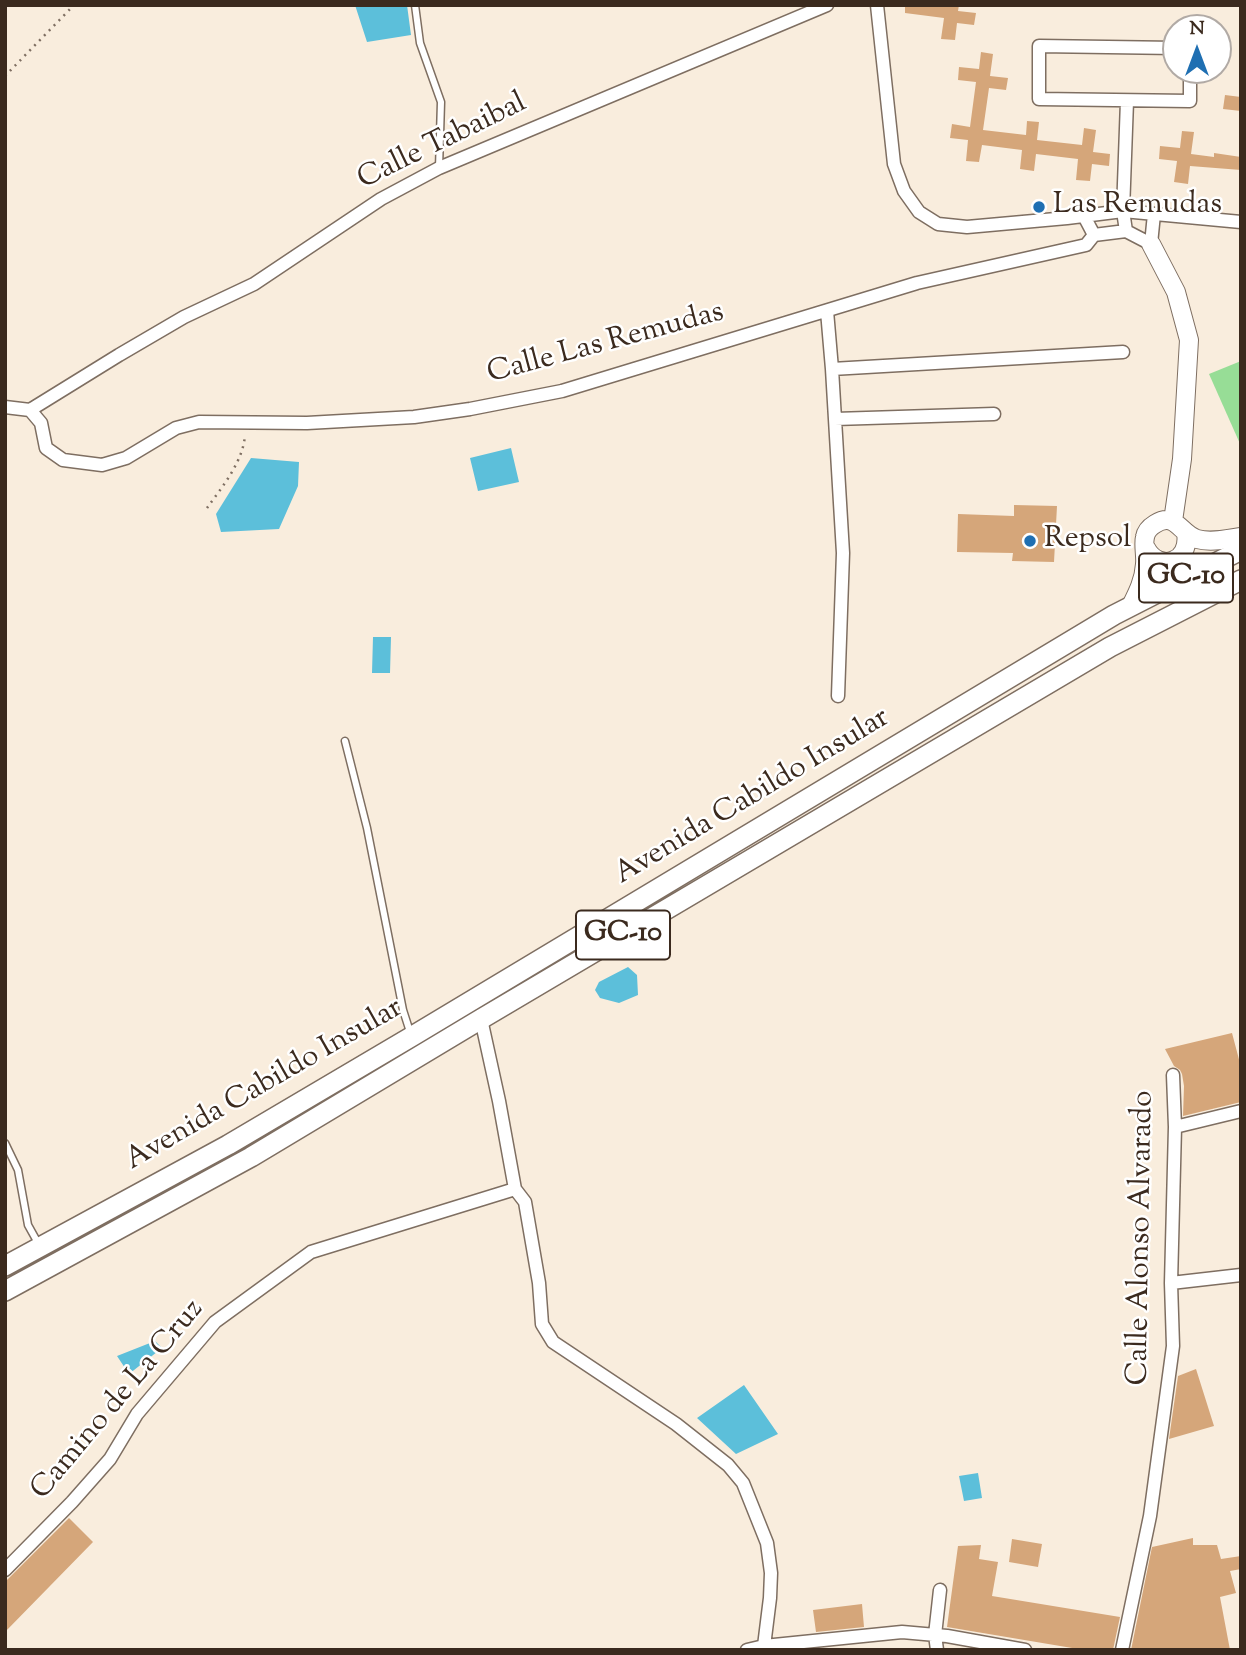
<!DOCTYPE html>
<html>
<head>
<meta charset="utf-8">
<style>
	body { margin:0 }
	#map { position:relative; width:1246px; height:1655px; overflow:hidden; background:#f9eddd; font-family:"Sorts Mill Goudy",serif }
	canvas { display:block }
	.frame { position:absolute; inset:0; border:7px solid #3b2a1e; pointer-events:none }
	.north { position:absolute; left:1162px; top:14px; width:70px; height:70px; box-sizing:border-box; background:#fff; border:2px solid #b1aaa5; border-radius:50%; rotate:0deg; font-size:19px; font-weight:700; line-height:28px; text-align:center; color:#3b2a1e }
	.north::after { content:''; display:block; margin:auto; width:24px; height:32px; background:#1f6fb2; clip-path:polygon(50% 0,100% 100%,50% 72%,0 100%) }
</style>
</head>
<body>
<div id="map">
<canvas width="1246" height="1655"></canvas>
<div class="frame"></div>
<div class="north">N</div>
</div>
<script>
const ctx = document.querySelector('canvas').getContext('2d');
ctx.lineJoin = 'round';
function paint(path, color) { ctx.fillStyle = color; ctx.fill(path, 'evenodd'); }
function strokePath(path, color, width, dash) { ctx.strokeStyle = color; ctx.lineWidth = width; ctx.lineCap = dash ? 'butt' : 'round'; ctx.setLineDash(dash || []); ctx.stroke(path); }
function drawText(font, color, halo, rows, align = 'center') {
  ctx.font = font + ' "Sorts Mill Goudy",serif'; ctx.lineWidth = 5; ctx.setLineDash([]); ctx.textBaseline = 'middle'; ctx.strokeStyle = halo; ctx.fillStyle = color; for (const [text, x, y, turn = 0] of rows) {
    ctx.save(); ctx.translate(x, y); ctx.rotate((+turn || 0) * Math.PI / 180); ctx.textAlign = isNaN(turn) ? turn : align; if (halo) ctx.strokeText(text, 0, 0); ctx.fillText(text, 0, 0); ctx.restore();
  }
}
paint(new Path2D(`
	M1241,361V446L1209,374Z`), '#97dd96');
paint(new Path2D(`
	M355,5H407L411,35L367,42Z
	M511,448L519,482L478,491L470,458Z
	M251,458L299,462L298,486L279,529L221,532L216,514Z
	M373,637H391L390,673H372Z
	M628,967L637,975L638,995L619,1003L600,998L595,990L599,982Z
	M155,1341L162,1348L129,1374L117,1356Z
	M744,1385L778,1434L736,1454L697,1418Z
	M978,1473L982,1498L964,1501L959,1476Z`), '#5cbfda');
paint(new Path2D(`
	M905,5H959L958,11L976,13L974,25L957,23L955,40L941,39L944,18L905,13Z
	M981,52L993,54L990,76L1008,78L1006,90L989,88L983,130L1026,135L1027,121L1039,122L1037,140L1082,145L1084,128L1096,130L1093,152L1110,154L1109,166L1092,164L1090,181L1076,180L1078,159L1036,154L1034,171L1020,169L1022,150L982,145L979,162L966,161L968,140L950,138L952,124L970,127L976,82L958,80L959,67L979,69Z
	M1225,95L1241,97V111L1223,109Z
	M1182,131L1194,132L1191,154L1214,157V153L1241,157V170L1190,166L1188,184L1174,182L1177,161L1159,159L1160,146L1180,148Z
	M1014,505L1057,506L1054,562L1012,561L1013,553L957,552L958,514L1014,516Z
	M1232,1033L1241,1067V1102L1183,1116L1184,1086L1182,1074L1180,1070L1174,1066L1165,1049Z
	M1196,1369L1214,1426L1169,1439L1178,1376Z
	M69,1518L93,1542L5,1632V1582Z
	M1193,1538V1545H1217L1221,1559L1241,1556V1569L1230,1571L1236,1593L1220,1597L1230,1650H1131L1152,1547Z
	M1012,1539L1042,1544L1038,1567L1009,1562Z
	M981,1545L979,1559L998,1562L992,1596L1120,1617L1113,1650H1084L947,1627L958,1546Z
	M862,1604L864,1627L816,1632L813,1610Z`), '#d5a67a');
const lane = new Path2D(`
	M415,5L420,43L441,102L439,168
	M345,741L367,828L403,1010L411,1035
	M5,1143L18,1170L28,1225L38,1243`);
const street = new Path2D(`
	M877,5L894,164L904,191L919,212L938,224L967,227L1067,218L1123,211L1241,222
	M1176,48L1039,46V99L1190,101V70
	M1126,231L1123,211L1127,101
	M1094,235L1126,231L1151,244L1154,214
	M827,311L832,369L843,553L838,696
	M832,369L1123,352
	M5,407L30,410
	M30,410L41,423L46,448L63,460L102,465L126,458L176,428L199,422L307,423L414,417L470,409L562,391L917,283L1086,245L1094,235L1084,216
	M30,410L119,355L184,317L254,284L381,199L439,168L827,5
	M835,419L994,414
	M481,1019L499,1101L515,1189L525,1202L539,1283L542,1324L553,1342L676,1424L728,1465L743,1483L767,1543L771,1573L770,1598L764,1646
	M1175,1127L1241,1111
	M1171,1283L1241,1275
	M5,1570L72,1502L110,1459L137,1414L215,1322L311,1252L515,1189
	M747,1650L764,1646L902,1632L947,1636L1025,1650
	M937,1650L935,1635L940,1590
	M1122,1650L1150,1516L1173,1346L1171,1283L1175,1127L1173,1075`);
const secondary = new Path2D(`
	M1151,244L1176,292L1189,340L1182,459L1173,521
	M1146,548C1159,573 1191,562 1186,533
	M1131,606C1138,592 1144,580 1145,564C1146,556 1143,545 1145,537C1146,531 1150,527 1155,524C1176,511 1180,534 1197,539C1211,543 1227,539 1241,537`);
const primary = new Path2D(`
	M5,1266L228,1145L411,1037L1114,615L1241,550
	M5,1291L251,1157L481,1019L1110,647L1241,580`);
strokePath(lane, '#7e6e61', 9);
strokePath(street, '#7e6e61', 15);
strokePath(secondary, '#7e6e61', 20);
strokePath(primary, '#7e6e61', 22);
strokePath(new Path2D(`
	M5,76L74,5
	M207,508C222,487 243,462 245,435`), '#7e6e61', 2.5, [2, 5]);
strokePath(lane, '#fff', 6);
strokePath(street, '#fff', 12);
strokePath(secondary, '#fff', 18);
strokePath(primary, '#fff', 19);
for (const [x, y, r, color] of [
	[1039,207,7,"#1f6fb2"],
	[1030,541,7,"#1f6fb2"]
]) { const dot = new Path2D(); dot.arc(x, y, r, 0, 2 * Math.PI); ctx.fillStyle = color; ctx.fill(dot); strokePath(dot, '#fff', 2.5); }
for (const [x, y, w] of [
	[1186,578,94],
	[623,935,94]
]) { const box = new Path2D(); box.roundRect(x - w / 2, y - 24.5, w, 49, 5); ctx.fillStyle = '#fff'; ctx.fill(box); strokePath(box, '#3b2a1e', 2); }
drawText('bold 28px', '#3b2a1e', null, [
	["GC-10",1186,578],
	["GC-10",623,935]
]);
drawText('30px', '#3b2a1e', '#fff', [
	["Calle Tabaibal",443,143,-26],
	["Calle Las Remudas",606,345,-15],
	["Avenida Cabildo Insular",753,798,-31],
	["Avenida Cabildo Insular",265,1086,-30],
	["Calle Alonso Alvarado",1143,1238,-89],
	["Camino de La Cruz",119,1401,-50]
]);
drawText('30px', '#3b2a1e', '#fff', [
	["Las Remudas",1053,207],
	["Repsol",1044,541]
], 'left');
</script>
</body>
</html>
